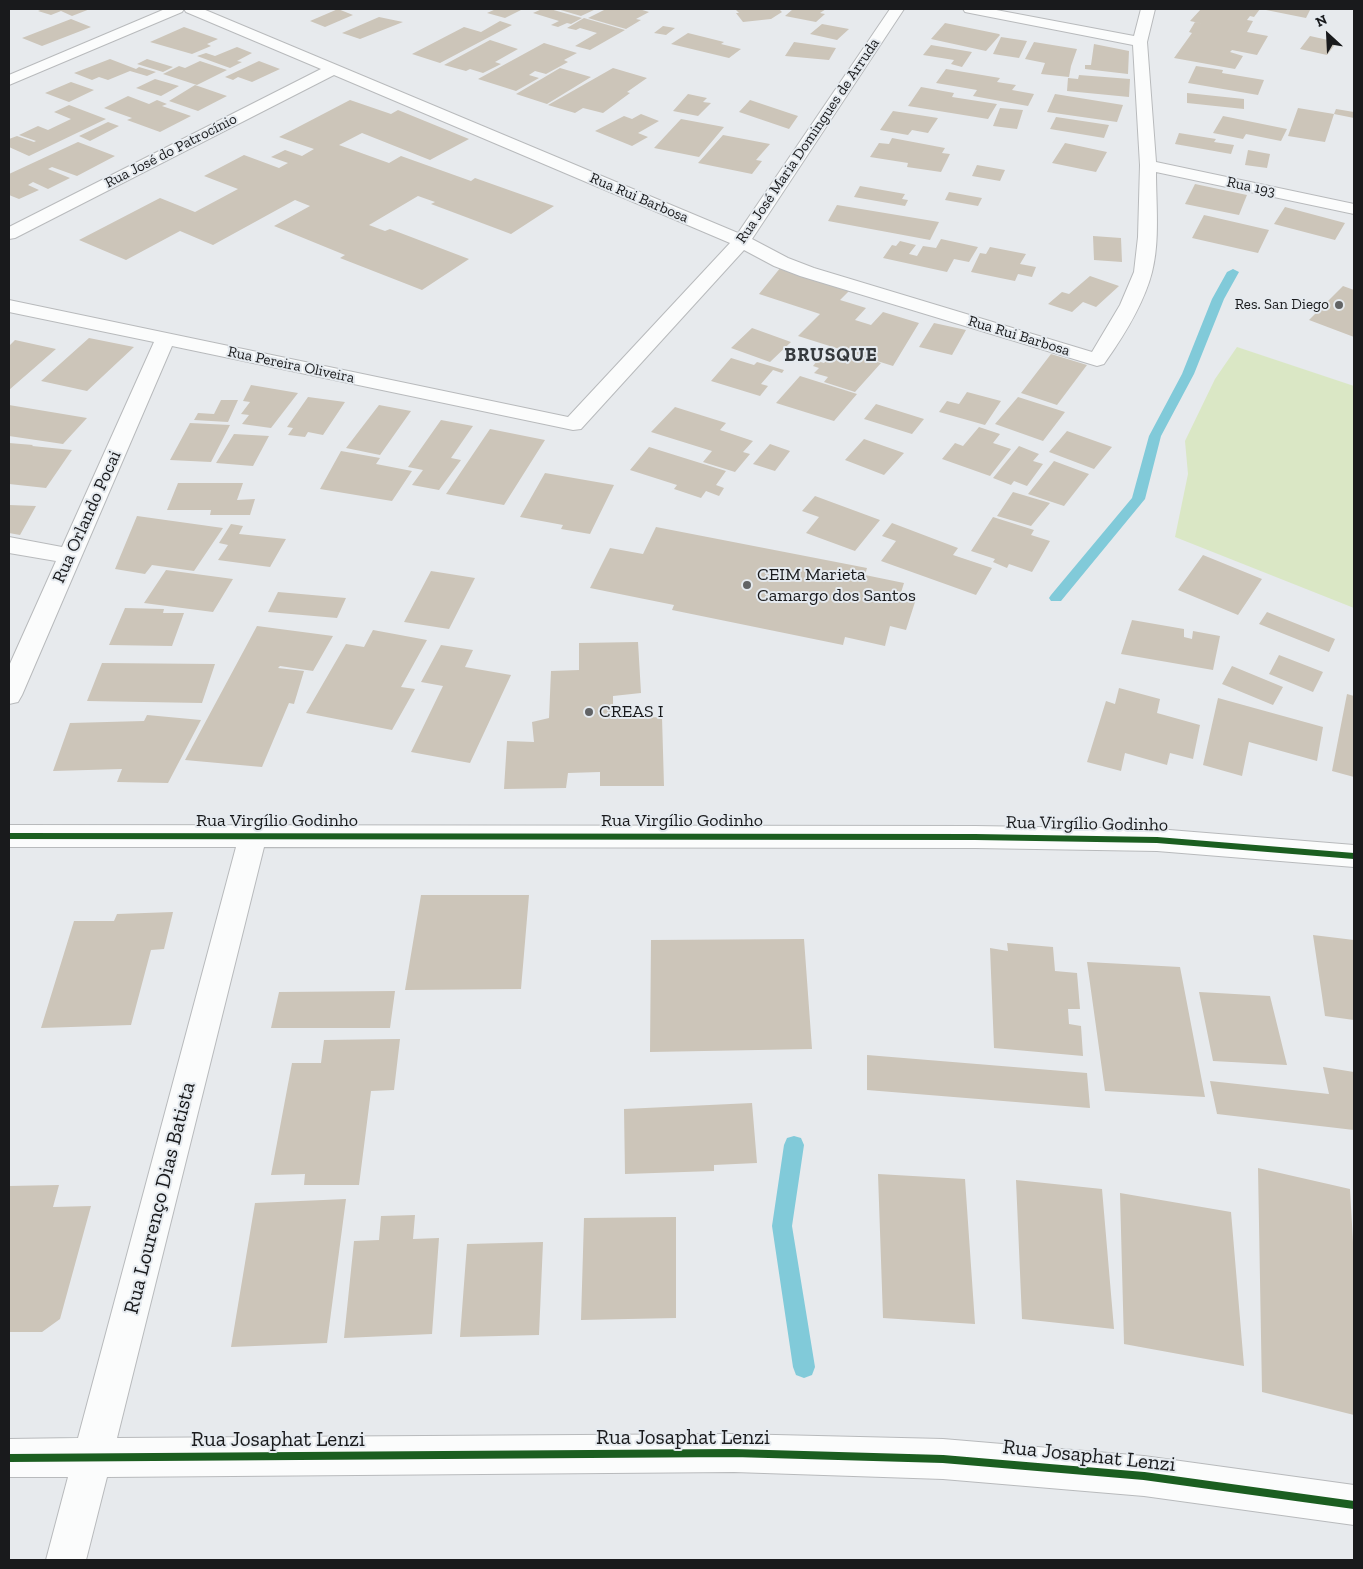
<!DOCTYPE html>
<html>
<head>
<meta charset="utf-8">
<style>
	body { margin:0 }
	#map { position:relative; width:1363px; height:1569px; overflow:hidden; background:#e7eaed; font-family:"Zilla Slab",serif }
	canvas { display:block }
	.frame { position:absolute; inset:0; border:10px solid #191a1c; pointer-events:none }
	.north { position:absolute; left:1303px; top:10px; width:50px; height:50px; -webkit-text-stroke:4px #e5eaef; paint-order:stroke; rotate:335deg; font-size:14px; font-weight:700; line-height:20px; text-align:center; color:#191a1c }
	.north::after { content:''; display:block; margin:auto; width:18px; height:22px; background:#191a1c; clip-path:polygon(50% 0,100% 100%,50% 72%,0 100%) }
</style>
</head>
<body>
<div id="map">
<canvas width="1363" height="1569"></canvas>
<div class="frame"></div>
<div class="north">N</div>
</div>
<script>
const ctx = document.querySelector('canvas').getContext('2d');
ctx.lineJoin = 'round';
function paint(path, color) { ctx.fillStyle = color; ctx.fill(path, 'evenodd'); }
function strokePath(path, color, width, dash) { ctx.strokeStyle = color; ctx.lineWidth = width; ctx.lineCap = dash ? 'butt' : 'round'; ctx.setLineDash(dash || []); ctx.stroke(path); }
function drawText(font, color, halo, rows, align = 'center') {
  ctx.font = font + ' "Zilla Slab",serif'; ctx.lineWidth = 4; ctx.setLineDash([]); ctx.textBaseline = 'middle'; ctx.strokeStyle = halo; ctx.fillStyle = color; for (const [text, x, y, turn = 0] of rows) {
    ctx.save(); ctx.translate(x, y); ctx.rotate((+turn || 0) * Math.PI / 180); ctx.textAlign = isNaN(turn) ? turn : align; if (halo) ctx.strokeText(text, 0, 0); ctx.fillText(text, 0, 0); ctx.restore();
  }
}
paint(new Path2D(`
	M1237,347L1354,386V608L1175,537L1188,474L1185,441L1215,379Z`), '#dae7c5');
paint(new Path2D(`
	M1233,269L1239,272L1224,299L1194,374L1161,436L1145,499L1061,601H1051L1049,598L1051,595L1132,498L1149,436L1182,374L1212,299L1227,272Z
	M794,1136L801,1138L804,1145L792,1226L815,1367L812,1375L804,1378L796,1375L793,1367L772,1226L784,1145L787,1138Z`), '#81cad9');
paint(new Path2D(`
	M43,9H90L72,16L61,11L51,15L38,11Z
	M338,9L353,15L325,27L310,21Z
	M496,9H523L505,18L487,13Z
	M542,9H550L582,18L571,24L567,23L558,27L551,25L559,21L533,13Z
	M557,9H596L581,16Z
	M606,9H639L649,12L636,19L641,20L626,29L588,18Z
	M735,9H779L782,12L771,19L743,22L736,13H739Z
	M793,9H826L820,13L825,14L816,22L785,16Z
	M1201,9H1260L1254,17L1250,16L1247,20L1253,21L1247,32L1268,36L1257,55L1232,50L1230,52L1243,56L1235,69L1174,58L1192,33L1189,32L1195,22L1209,25L1190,21Z
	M1261,9H1304L1310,10L1306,18Z
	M379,17L403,22L360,39L342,33Z
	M584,18L625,30L590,50L575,46L597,33L580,28L576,30L567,28Z
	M71,19L91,27L42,46L22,38Z
	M500,21L512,25L440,63L412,54L464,27L481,32Z
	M945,23L999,34L1000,35L986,51L931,39Z
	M822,24L849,29L837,40L810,34Z
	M663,26L675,28L666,35L654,33Z
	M184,27L218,39L207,44L211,46L192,54L150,42Z
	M688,33L724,42L721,44L741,49L729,58L671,44Z
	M1310,36L1337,42L1327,55L1300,49Z
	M1001,37L1027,41L1019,58L993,54Z
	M490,40L518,49L495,62L501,64L483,73L470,69L466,71L444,65Z
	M794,42L836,48L829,60L785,56Z
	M1034,42L1077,49L1071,66L1069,77L1041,74L1045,63L1025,59Z
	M544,43L577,53L564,60L568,62L546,74L535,71L529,75L539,78L516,91L478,79Z
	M1094,44L1129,51L1128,74L1085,69V65H1091Z
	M931,45L972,52L962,67L951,64L954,60L923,55Z
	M237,47L252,53L237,61L242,62L230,68L197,56L206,53L215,56Z
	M110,59L136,69L139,67L156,72L147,76L130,71L108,80L99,77L92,80L74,73Z
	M147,59L173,67L163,72L137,64Z
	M200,61L227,70L197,85L163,74L179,66L185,68Z
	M259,61L280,69L252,82L238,77L233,80L225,77Z
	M1196,66L1223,70L1222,73L1264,80L1258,95L1188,83Z
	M560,68L591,77L547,104L516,94Z
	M613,68L647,78L627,92L630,93L603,113L583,108L575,113L548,105Z
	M946,69L1000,78L997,82L1016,85L1012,90L1034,94L1028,106L973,96L977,90L936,83Z
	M1079,75L1130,79L1129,97L1067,91L1068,78L1078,79Z
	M155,79L179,86L161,96L136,88Z
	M71,82L94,90L69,102L45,93Z
	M195,85L227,96L198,111L169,101Z
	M921,87L954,93L952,97L997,104L988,119L908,106Z
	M1187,93L1244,99V109L1187,103Z
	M688,94L707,98L703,102L711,103L698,116L673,111Z
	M1055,94L1123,105L1117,122L1047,112Z
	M128,96L149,104L157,100L167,104L162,106L191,116L160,132L127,120L132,118L104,108Z
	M350,100L391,114L398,110L469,139L430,160L362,133L339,145L389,163L401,156L471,181L475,178L554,206L511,234L431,204L435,202L418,196L369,225L385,231L390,229L469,259L422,290L340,258L345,255L274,226L310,206L295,200L213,245L180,231L126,260L79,240L160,198L195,212L238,189L204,176L244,155L279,168L288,163L271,157L285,150L302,156L314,149L279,137Z
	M750,100L798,116L789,129L739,112Z
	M69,105L106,119L29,156L9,147V139L17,136L34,142L36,141L19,135L38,126L48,130L71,119L54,112Z
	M1000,108L1023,110L1017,129L993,126Z
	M1298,108L1334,114L1325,142L1288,136Z
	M1336,109L1354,112V118L1334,114Z
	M893,111L938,118L928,133L912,130L908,135L880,130Z
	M641,114L659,121L638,133L648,137L632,146L595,131L624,116L632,119Z
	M1223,116L1287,129L1281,141L1246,134L1243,139L1213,133Z
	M1056,117L1109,125L1104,138L1050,129Z
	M681,119L724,127L699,157L654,148Z
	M108,122L119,126L90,141L79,136Z
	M1179,133L1216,139L1214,142L1234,145L1231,154L1175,144Z
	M723,135L770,144L756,160L762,161L752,174L698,163Z
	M892,138L945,148L942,153L950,154L941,172L907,167L908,163L870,157L879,143L889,144Z
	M78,142L115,156L77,176L52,167L48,169L70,178L48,189L33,182L28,185L39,190L19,199L9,195V174Z
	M1065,143L1107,152L1096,172L1052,163Z
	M1248,150L1270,154L1267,168L1245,165Z
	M977,165L1005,170L1000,181L972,176Z
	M1195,184L1247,195L1239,215L1185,204Z
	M860,186L905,194L902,199L908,200L905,206L854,197Z
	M949,192L982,198L978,206L945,200Z
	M837,205L939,222L930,240L828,221Z
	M1285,207L1345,223L1335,240L1274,224Z
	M1204,215L1269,230L1258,253L1192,238Z
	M1093,236L1121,238L1122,262L1094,260Z
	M941,239L978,247L969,262L954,259L947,272L883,258L892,245L896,246L900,241L916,245L909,254L917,256L923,246L936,248Z
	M990,247L1026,254L1020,264L1036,267L1032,277L1018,274L1015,281L971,272L980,253L986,254Z
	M781,267L849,291L840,300L866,308L855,320L871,325L883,312L919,323L893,366L798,336L820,314L759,294Z
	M1090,276L1119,286L1096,307L1083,302L1072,312L1048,304L1062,292L1069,294Z
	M1343,286L1354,290V337L1309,320Z
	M934,323L966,330L952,355L919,347Z
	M752,328L791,342L770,362L731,348Z
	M89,338L134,347L87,391L41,381Z
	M15,340L56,349L9,390V346Z
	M836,350L881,363L855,392L824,382L828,377L814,373L819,368L813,366L817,361L824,363Z
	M1051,354L1087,365L1057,405L1021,393Z
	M731,358L754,365L757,362L784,370L782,373L773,370L761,384L768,386L760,396L711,381Z
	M800,376L857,394L834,421L776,403Z
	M251,385L298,393L271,428L242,424L249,415L241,414L250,402L243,401Z
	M967,392L1001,401L985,425L939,412L947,401L959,404Z
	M308,397L345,402L323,435L308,432L305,437L288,435L293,428L287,427Z
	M1018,397L1065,412L1043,441L995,424Z
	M221,400H238L228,422L194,420L198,413L214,414Z
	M876,404L924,419L912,434L864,419Z
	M9,405L87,418L63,444L9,436Z
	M379,405L411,411L380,455L346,448Z
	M675,407L726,423L720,430L753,441L743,452L750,454L735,472L703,462L712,451L651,432Z
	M441,420L473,426L451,458L461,460L439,490L412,485L423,470L408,467Z
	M190,423L230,425L211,462L170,460Z
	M979,427L1000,434L993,443L1011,449L990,476L942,459L955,443L963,446Z
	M490,429L545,440L504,505L446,494Z
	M1067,431L1112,447L1094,469L1049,452Z
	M234,434L269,436L253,466L216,463Z
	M864,439L904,453L884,475L845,460Z
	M9,443L33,445L32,446L72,450L46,488L9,484Z
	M770,444L790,451L775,471L753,464Z
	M1019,446L1039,454L1033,461L1043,464L1027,486L1014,481L1011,485L993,478Z
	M649,447L726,471L716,485L724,488L719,496L706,491L701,498L674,489L677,485L630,470Z
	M341,451L380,458L376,464L412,471L392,501L320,489Z
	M1054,461L1089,474L1064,506L1028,494Z
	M545,473L614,485L590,534L561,529L563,525L520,517Z
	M178,483H243L237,500L255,499L250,515H210L211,510H167Z
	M1013,492L1050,503L1031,526L997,516Z
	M815,496L880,520L855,551L806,533L819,517L802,511Z
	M9,505L36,506L20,535L9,533Z
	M137,516L223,528L194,571L152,565L145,574L115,569Z
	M993,517L1034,530L1031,535L1050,541L1032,572L1009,564L1007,568L993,562L995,559L971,551Z
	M892,523L958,548L953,555L992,568L976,595L881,561L896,541L882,536Z
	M231,524L243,526L239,534L286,539L270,567L218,560L228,545L219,543Z
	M656,527L867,568L865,575L904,583L899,599L915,602L906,630L890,626L885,646L845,637L843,645L672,610L674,605L590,588L610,548L643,554Z
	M1203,555L1262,579L1238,615L1178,590Z
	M166,570L233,579L213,612L144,603Z
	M431,571L475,578L449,629L404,622Z
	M278,592L346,598L337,618L268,612Z
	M125,608L164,609L163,613H184L172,646L109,645Z
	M1267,612L1335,639L1329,652L1259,624Z
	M1132,620L1184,629V637L1192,639L1193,631L1220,636L1213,670L1121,654Z
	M257,626L333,636L313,671L280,666L278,668L304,671L294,704L289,703L262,767L185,760Z
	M373,630L427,640L401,687L415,689L392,730L306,713L346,644L364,647Z
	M638,642L641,693L613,696V706H629L630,718L662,717L664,786H600V772L568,773L566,788L504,789L507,741L534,742L532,722L549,718L551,671L579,670V643Z
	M441,645L473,650L465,667L511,675L470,763L411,752L443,686L421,682Z
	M1279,655L1323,672L1313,692L1269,674Z
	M102,663L215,664L202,703L87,701Z
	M1232,666L1283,687L1273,705L1222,684Z
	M1119,688L1160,699L1157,713L1200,725L1193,759L1170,753L1167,765L1125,753L1121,771L1087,762L1106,701L1115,704Z
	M1347,694L1354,696V777L1332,771Z
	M1218,698L1323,727L1317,761L1249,742L1242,776L1203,765Z
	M147,715L201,720L168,783L117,782L122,769L53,771L70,723L144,721Z
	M421,895H529L521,989L405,990Z
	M173,912L164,949L151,950L131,1025L41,1028L74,921H114L117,914Z
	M1313,935L1354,940V1020L1325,1016Z
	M804,939L812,1049L650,1052L651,940Z
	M1007,943L1053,947L1055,971L1077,973L1080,1009H1068L1069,1024L1081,1026L1083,1056L994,1048L990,948L1008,951Z
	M1087,962L1180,967L1205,1097L1105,1091Z
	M395,991L390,1028H271L279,992Z
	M1199,992L1270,996L1287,1065L1213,1061Z
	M400,1039L394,1090L371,1091L359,1185H304L305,1174L271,1175L292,1063H321L324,1040Z
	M867,1055L1087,1073L1090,1108L867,1090Z
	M1323,1067L1354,1072V1130L1217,1114L1210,1081L1329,1094Z
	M752,1103L757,1163L714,1165V1171L625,1174L624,1109Z
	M1258,1168L1350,1189L1354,1260V1415L1262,1392Z
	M878,1174L965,1179L975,1324L883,1318Z
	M1016,1180L1102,1189L1114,1329L1022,1319Z
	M59,1185L53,1207L91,1206L60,1319L42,1332H9V1186Z
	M1120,1193L1231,1212L1244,1366L1124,1344Z
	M346,1199L327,1343L231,1347L255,1203Z
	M415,1215L413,1239L439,1238L432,1334L344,1338L354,1241L379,1240L381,1216Z
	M676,1217V1318L581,1320L584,1218Z
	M543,1242L539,1335L460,1337L467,1244Z`), '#ccc5b9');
const minor = new Path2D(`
	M165,9H203L738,233L890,9H904L752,239L788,258L814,268L1092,352L1120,305L1134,272L1138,237L1140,165L1133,45L970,13L965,12L963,9H991L1134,36L1141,9H1155L1147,42L1156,162L1354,204V214L1156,172C1156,204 1160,241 1152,272C1144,304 1123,337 1104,364L1097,366L800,276L774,266L744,250L581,429L573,430L172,346L22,695L18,702L9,704V666L56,561L9,553V537L62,547L154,342L9,312V300L568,417L730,243L334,75L15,238L9,239V227L321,69L186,12L184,9L182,12L9,85V75Z
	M9,825L975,826L1157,829L1354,845V867L1157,851L975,848L264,847L117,1438L734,1434L943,1439L1144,1456L1354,1485V1525L1144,1496L943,1479L734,1472L107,1477L86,1560H46L68,1477H9V1439L78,1438L236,847H9Z`);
strokePath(minor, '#b8babc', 2);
paint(minor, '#fbfcfc');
strokePath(new Path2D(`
	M9,836L975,837L1157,840L1354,856`), '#1b5e20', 6);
strokePath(new Path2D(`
	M9,1458L734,1453L943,1459L1144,1476L1354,1505`), '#1b5e20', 8);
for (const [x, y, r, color] of [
	[1339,305,5,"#616365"],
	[747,585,5,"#616365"],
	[589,712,5,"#616365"]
]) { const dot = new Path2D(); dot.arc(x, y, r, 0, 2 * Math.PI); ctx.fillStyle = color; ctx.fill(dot); strokePath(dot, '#e5eaef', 2); }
drawText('15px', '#191a1c', '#e5eaef', [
	["Rua José Maria Domingues de Arruda",808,141,-56],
	["Rua José do Patrocínio",171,151,-27],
	["Rua 193",1251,187,12],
	["Rua Rui Barbosa",639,198,23],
	["Rua Rui Barbosa",1019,336,17],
	["Rua Pereira Oliveira",291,365,12]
]);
drawText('15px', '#191a1c', '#e5eaef', [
	["Res. San Diego",1329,305]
], 'right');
drawText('18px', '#191a1c', '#e5eaef', [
	["Rua Orlando Pocai",87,517,-66],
	["Rua Virgílio Godinho",277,821],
	["Rua Virgílio Godinho",682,821],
	["Rua Virgílio Godinho",1087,824,1]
]);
drawText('18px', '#191a1c', '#e5eaef', [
	["CEIM Marieta",757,575],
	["Camargo dos Santos",757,596],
	["CREAS I",599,712]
], 'left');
ctx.letterSpacing = '1px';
drawText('bold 19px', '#363a3d', '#e5eaef', [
	["BRUSQUE",831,356]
]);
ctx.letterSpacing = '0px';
drawText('21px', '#191a1c', '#e5eaef', [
	["Rua Lourenço Dias Batista",160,1198,-76],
	["Rua Josaphat Lenzi",683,1438],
	["Rua Josaphat Lenzi",278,1440],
	["Rua Josaphat Lenzi",1089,1456,6]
]);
</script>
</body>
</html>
